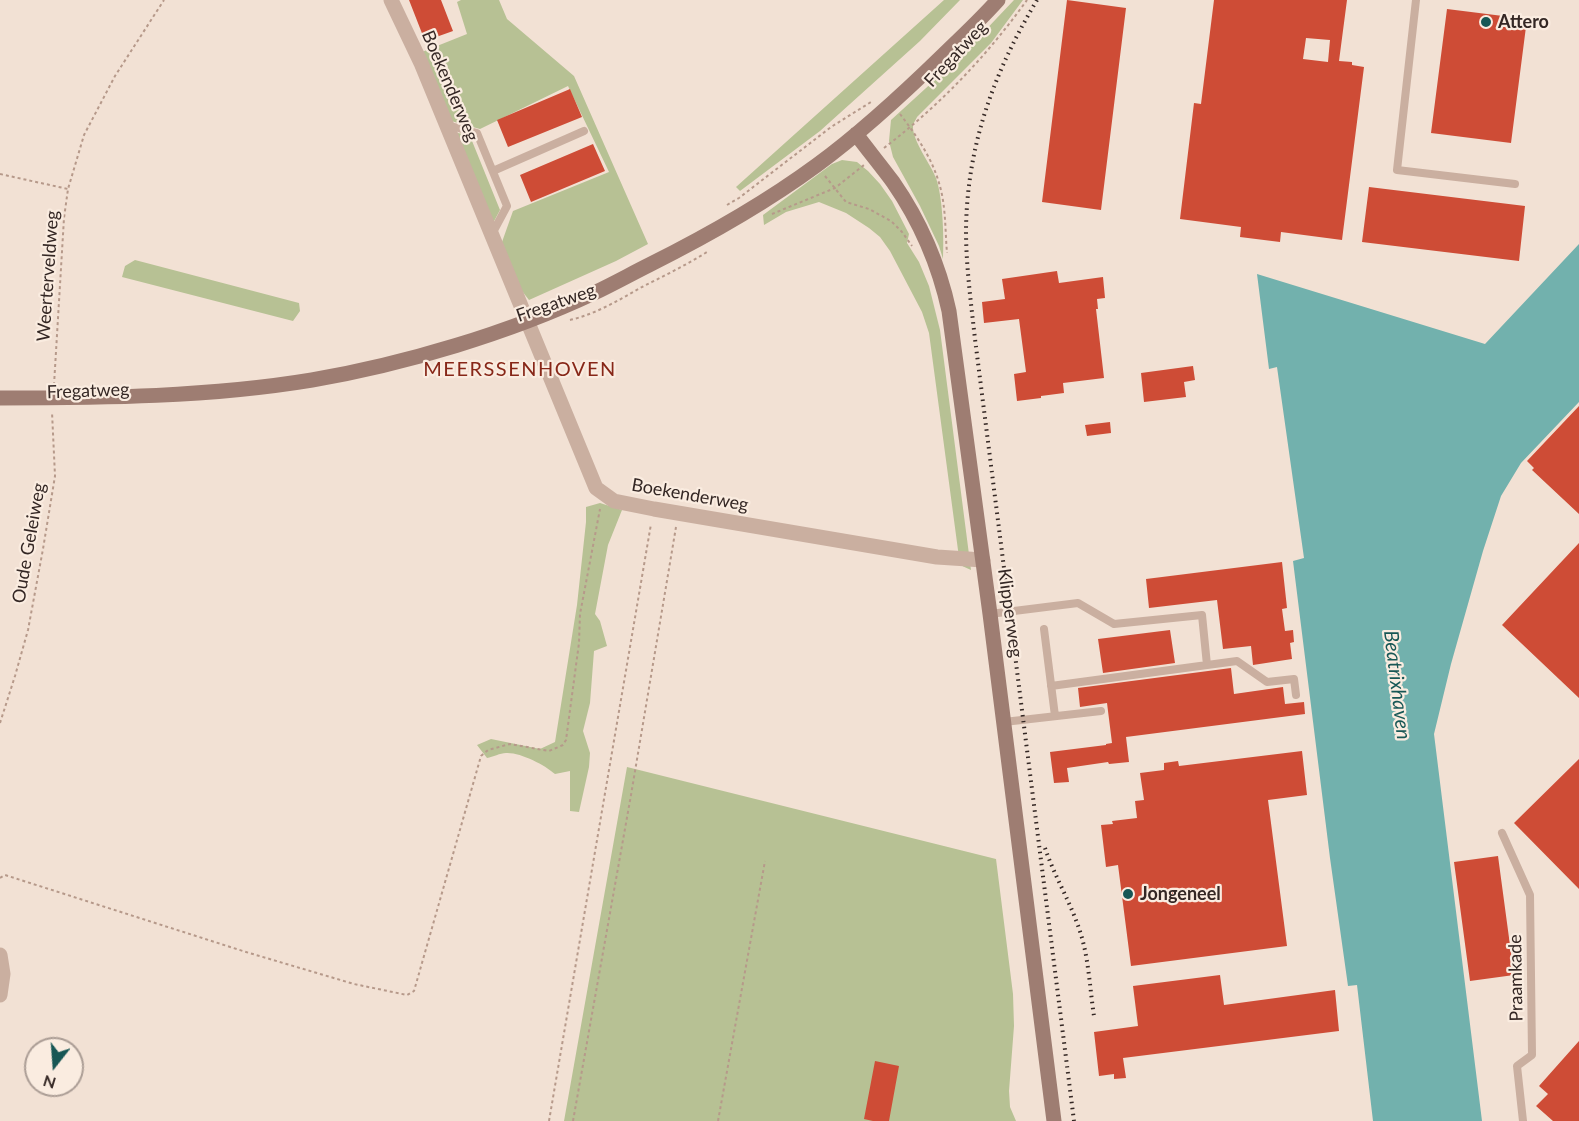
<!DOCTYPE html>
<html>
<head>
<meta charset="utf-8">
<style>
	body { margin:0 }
	#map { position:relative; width:1579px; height:1121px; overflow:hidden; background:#f2e1d4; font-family:Lato,sans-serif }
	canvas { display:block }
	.north { position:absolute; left:24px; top:1037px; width:60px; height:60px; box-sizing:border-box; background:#faece0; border:2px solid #ab9d95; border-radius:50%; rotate:197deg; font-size:16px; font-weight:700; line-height:24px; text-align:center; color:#342724 }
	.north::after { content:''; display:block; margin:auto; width:21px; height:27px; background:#175755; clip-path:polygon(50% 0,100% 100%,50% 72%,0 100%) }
</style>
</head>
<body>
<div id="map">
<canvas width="1579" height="1121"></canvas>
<div class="north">N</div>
</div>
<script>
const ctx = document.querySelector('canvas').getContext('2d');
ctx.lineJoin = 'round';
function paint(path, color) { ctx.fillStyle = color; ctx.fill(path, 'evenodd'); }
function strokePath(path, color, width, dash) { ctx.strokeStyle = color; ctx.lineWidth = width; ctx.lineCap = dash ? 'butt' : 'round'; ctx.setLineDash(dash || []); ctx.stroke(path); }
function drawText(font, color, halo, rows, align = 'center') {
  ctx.font = font + ' Lato,sans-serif'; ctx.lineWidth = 4.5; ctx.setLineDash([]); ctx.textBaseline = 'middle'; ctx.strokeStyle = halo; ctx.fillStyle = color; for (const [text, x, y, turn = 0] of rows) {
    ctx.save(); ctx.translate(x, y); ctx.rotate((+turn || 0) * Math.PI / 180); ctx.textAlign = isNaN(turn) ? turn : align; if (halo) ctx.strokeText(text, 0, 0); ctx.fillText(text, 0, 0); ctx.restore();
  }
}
paint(new Path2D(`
	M461,0H499L507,19L574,76L648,244L616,261L529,300L522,291L502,242L513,211L609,172L568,86L480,129L451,121L422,52L467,34L457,2Z
	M944,0H960L920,41L820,131L740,191L736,187Z
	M1014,0H1023L991,43L917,117C916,120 913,123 913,126C912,140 931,165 936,178C943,198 944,237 943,259L939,246L920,206L893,157L889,141L891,120L960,57Z
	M454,132L470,136L500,210L492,225Z
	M842,160L857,162L868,171L880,184L892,201L909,234L907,243L919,262L929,286L940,330L971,570L960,565L929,333L922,312L890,251L880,237L869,228L846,213L819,202L786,212L764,225L763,215L832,164Z
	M135,260L299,303L300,311L293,321L122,277L125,266Z
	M600,503L622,510L608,545L595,614L600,621L607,646L594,651L590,703L583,731L590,753L589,767L579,812L570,811V771L555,774C545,765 520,752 506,753C500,753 493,757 487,758L477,745L491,739L540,749L555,742L577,605L586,522V507Z
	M627,767L996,859L1013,994L1014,1026L1009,1091L1010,1107L1016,1121H564Z`), '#b7c194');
paint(new Path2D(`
	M1579,244V402L1521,463L1501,496L1483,551L1451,664L1434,734L1482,1121H1373L1357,985L1348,986L1330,858L1293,561L1304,558L1277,367L1269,369L1257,274L1485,344Z`), '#72b1ad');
paint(new Path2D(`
	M409,0H441L453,31L425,41Z
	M1067,0L1126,8L1101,210L1042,202Z
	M1214,0H1347L1339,61L1352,62V65L1364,67L1342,240L1281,232L1280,242L1240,237L1241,227L1180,219L1194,103L1201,104ZM1306,38L1330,40L1328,62L1303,59Z
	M1447,9L1527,19L1511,143L1431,133Z
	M570,89L582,117L508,147L497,120Z
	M593,144L605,171L531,202L520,175Z
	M1369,187L1525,206L1519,261L1362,242Z
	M1057,271L1059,283L1103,277L1105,298L1097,299L1098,309H1096L1104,378L1063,383L1064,393L1041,396V398L1017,401L1014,374L1026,372L1019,319L984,323L982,302L1005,299L1002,279Z
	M1193,366L1195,380L1184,382L1186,397L1144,402L1141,373Z
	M1579,406V514L1532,470L1534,468L1527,461Z
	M1110,422L1111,433L1087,436L1085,425Z
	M1579,543V698L1502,625Z
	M1282,562L1287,608L1282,609L1285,631L1293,630L1294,642L1290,643L1292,659L1253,665L1251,646L1223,649L1217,600L1149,608L1146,579Z
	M1170,630L1175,663L1103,673L1098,639Z
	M1231,668L1234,694L1283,687L1285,704L1304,702L1305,714L1126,737L1129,762L1109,764L1108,762L1067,768L1069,782L1054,783L1050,752L1106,745V744L1112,743L1107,703L1080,707L1078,688Z
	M1302,751L1307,795L1268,800L1287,946L1131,966L1118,865L1106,867L1101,825L1113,824L1112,821L1137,818L1135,801L1144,800L1140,773L1164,770V763L1178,761L1179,766Z
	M1579,759V889L1514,823Z
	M1498,856L1514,975L1470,981L1454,862Z
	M1220,975L1224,1005L1335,990L1339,1031L1123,1058L1126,1078L1114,1079V1074L1099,1076L1094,1032L1138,1026L1133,986Z
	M1579,1041V1121H1553L1536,1106L1548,1094L1539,1086Z
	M875,1061L899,1066L889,1121H873L864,1119Z`), '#ce4c36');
strokePath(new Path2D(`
	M900,114C916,135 932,158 939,183C946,205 945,230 947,253
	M884,148C940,105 986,57 1027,0
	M0,174L68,189
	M825,176L846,202L869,209L891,221L902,232L912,246
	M727,205L739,198L831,127L871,102
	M772,214L835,188L864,165
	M570,320C596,314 619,300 642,287C664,276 686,265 707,252
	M54,385L64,218L68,189L84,135L115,76L164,0
	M0,723L15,676L28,630L43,549L55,476L52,412
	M0,878L5,875L246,952L354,984L407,995L414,991L481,756L488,750L510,744L549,751L563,745L566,740L579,643L580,614L600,509
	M549,1121L651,524
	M573,1121L631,795L676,527
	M718,1121L765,861`), '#b6998a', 2, [3, 3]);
strokePath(new Path2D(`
	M1416,0L1397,170L1515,184
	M447,125L477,133L507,206L492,234
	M493,171L584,131
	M990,614L1078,603L1114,624L1202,615L1207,665
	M1044,629L1055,716
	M1051,686L1237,661L1267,682L1294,679L1296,695
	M1004,722L1101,711
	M1502,833L1530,895L1532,1055L1517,1066L1523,1121`), '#caafa0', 8);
strokePath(new Path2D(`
	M391,0L421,63L596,488L614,501L654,509L937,557L983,560
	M0,955L3,974L0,995`), '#caafa0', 15);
strokePath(new Path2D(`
	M856,134C868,150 881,166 893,182C920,221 939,265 949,311L990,614L1054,1121
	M0,398C104,398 209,397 312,380C405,364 509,333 594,293C613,284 631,274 649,265C707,236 764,204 817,165C862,132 903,94 943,55C962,37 981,19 998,0`), '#9e7d72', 15);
strokePath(new Path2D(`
	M1037,0C994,72 967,145 966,230C966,266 971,303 975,339L1074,1121
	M1045,848C1055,878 1073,906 1082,938C1089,963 1090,990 1094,1016`), '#342724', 4, [1.5, 4.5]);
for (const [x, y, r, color] of [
	[1486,22,6,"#175755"],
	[1128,894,6,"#175755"]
]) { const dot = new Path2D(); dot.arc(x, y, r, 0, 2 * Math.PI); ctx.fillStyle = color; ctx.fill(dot); strokePath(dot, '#faece0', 2); }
drawText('bold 18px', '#342724', '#faece0', [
	["Attero",1498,22],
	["Jongeneel",1140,894]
], 'left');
drawText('18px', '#342724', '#faece0', [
	["Fregatweg",956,54,-47],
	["Boekenderweg",450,86,67],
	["Weerterveldweg",48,276,-86],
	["Fregatweg",556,303,-19],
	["Fregatweg",88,391,-2],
	["Boekenderweg",690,495,10],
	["Oude Geleiweg",29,543,-80],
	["Klipperweg",1010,613,82],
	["Praamkade",1516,978,-91]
]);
ctx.letterSpacing = '1.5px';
drawText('20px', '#872718', '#faece0', [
	["MEERSSENHOVEN",520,370]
]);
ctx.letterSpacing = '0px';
drawText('italic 20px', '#175755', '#faece0', [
	["Beatrixhaven",1397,685,83]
]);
</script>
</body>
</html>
